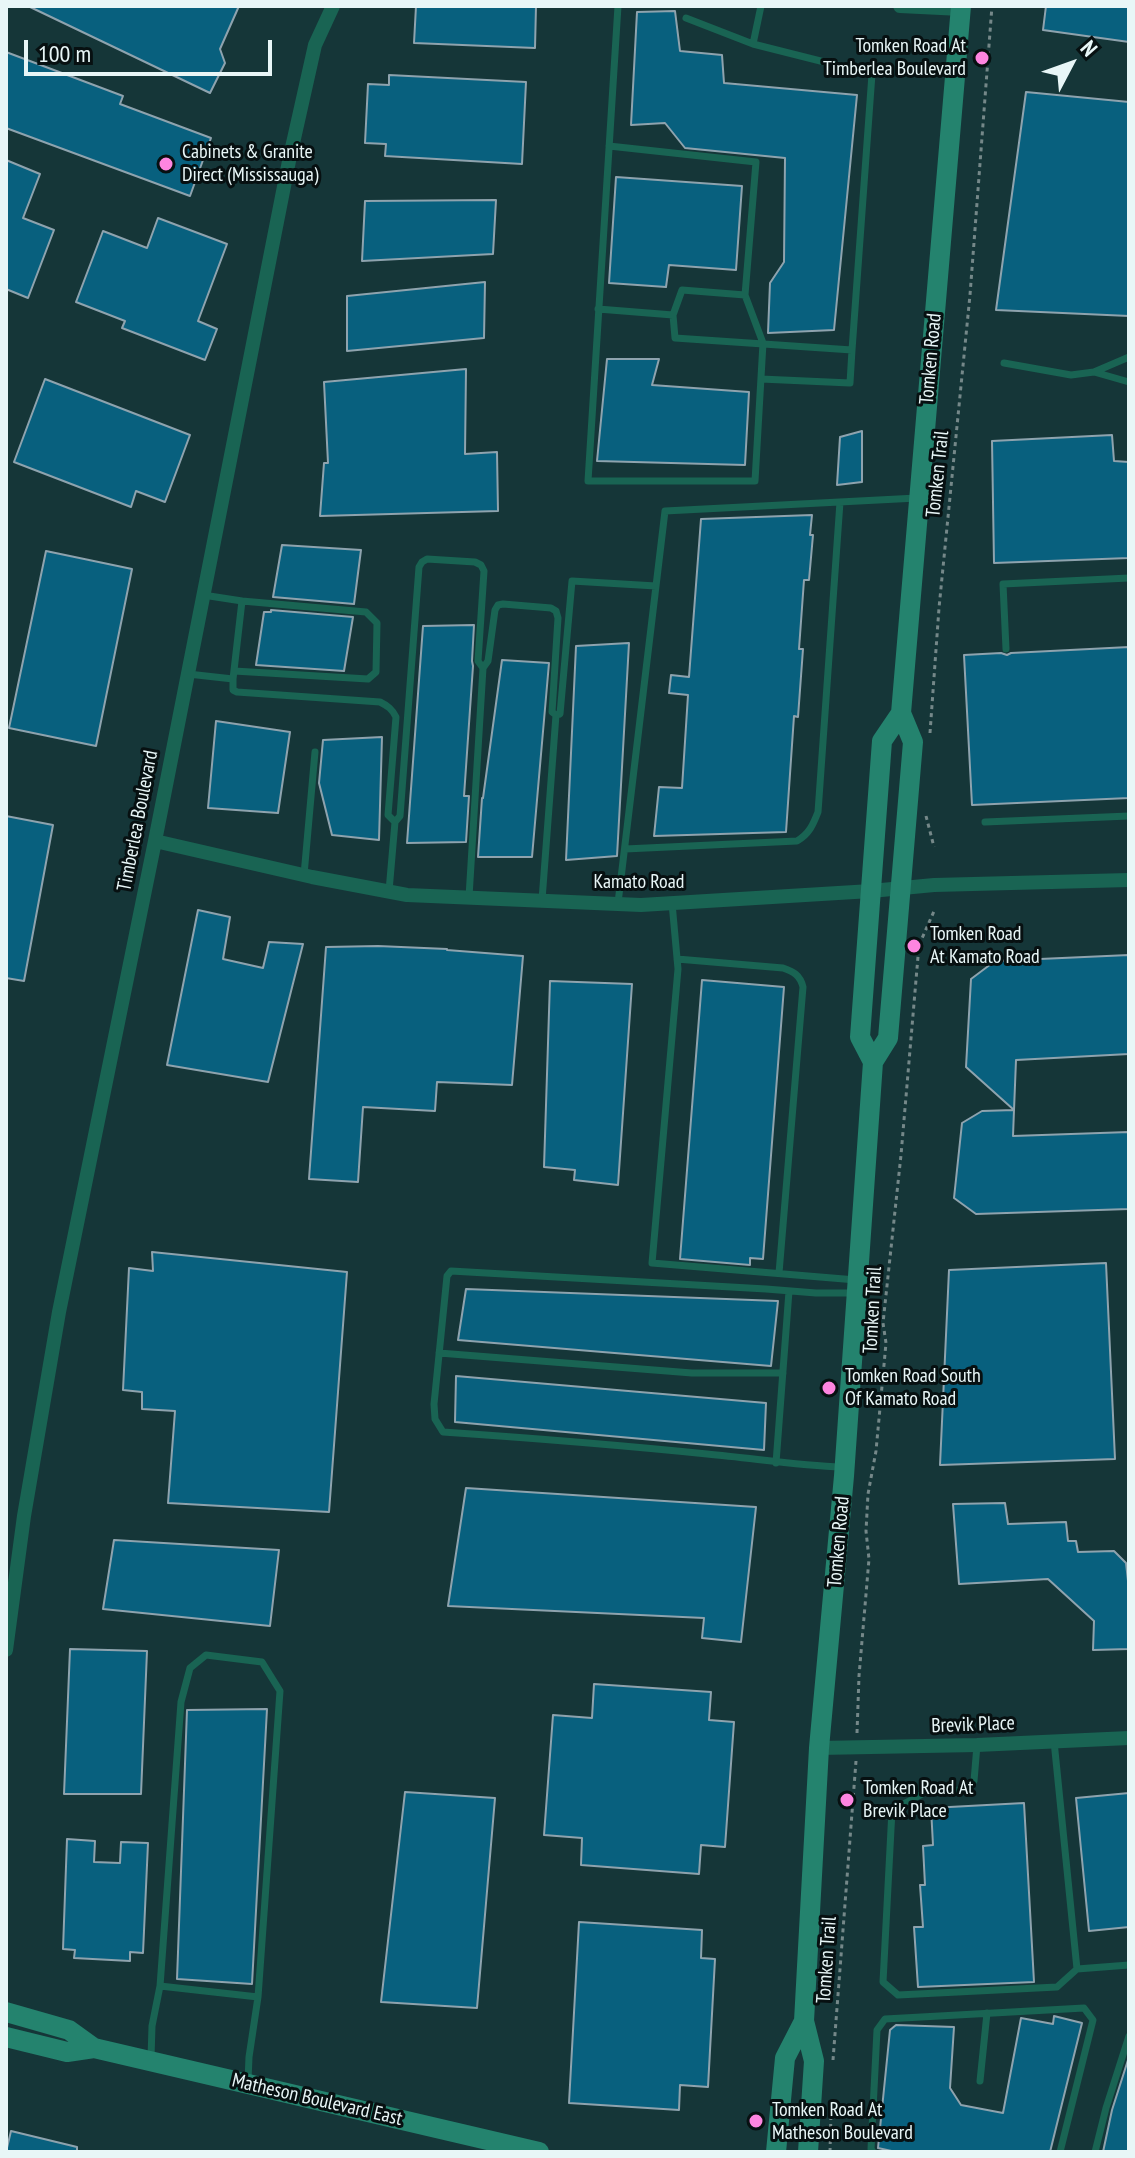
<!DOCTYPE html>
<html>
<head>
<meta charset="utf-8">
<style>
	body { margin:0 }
	#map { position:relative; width:1135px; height:2158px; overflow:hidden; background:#13292b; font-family:"PT Sans Narrow",sans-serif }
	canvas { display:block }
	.frame { position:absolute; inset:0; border:8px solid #e8f6f7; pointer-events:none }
	.north { position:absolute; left:1031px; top:24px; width:80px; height:80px; -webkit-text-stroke:6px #071011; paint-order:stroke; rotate:49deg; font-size:22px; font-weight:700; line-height:32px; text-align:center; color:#e8f6f7 }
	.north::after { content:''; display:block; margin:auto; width:28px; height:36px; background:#e8f6f7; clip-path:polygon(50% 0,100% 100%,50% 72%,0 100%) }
	.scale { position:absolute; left:24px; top:40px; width:248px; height:36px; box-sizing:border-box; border:4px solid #e8f6f7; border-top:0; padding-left:10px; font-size:24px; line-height:28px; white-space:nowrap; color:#e8f6f7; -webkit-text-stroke:6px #071011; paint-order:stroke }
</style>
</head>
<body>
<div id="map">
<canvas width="1135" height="2158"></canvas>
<div class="frame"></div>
<div class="north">N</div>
<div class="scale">100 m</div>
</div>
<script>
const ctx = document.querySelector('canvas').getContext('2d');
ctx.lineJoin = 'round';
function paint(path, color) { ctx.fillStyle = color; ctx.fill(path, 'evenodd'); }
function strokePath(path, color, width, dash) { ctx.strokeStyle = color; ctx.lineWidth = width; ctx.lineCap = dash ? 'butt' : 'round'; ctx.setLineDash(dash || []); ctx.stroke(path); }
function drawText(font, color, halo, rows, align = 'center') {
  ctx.font = font + ' "PT Sans Narrow",sans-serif'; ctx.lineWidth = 6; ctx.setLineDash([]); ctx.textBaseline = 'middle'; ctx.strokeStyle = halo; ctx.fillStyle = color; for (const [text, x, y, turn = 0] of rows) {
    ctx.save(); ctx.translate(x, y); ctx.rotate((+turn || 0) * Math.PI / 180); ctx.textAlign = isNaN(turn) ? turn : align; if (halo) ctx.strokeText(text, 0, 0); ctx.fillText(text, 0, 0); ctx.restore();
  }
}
paint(new Path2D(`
	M6,6H1129V2152H6Z`), '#153638');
const building = new Path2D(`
	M28,6H239L220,49L225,63L210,93Z
	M416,6H536L535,48L414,43Z
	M1046,6H1129V42L1043,30Z
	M675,11L680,51L722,55L724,83L857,95L834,330L768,333L770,283L784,262L785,158L685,148L665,123L631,125L637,12Z
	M6,52L123,96L120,104L211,138L190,196L6,128Z
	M389,75L526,82L522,164L385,156L386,144L365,143L368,84L389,85Z
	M1026,92L1129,102V316L996,310Z
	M6,160L40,174L23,218L54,230L28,298L6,289Z
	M616,177L742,186L736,270L669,265L666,287L609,283Z
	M496,200L493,254L362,261L365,201Z
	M158,218L227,244L198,321L217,329L205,360L122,328L125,321L76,302L103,231L147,248Z
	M485,282L484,338L347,351V296Z
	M607,359H659L652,385L749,392L745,465L597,461Z
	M466,369L465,454L497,452L498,511L320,516L324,463H328L324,382Z
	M45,379L190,435L165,502L136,491L131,507L14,462Z
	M862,431V482L837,485L840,437Z
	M1112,435L1114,461L1129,462V558L994,563L992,441Z
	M812,515L810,535H813L809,580H804L799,649H803L798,717L794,716L786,832L654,836L659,787L682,788L688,695L669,693L671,675L689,677L701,519Z
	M282,545L361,550L354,604L273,597Z
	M46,551L132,569L96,746L9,728Z
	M271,610L353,617L344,671L256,665L264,612H271Z
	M474,625L472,661L473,666L464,796H469L466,842L407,843L423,626Z
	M629,643L617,856L566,860L576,646Z
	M1129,647V798L972,805L964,655L1001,653L1007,655L1011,653Z
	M502,660L549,663L532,857H478L482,798H483Z
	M216,721L290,732L278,813L208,808Z
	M382,737L379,840L332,835L319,783L323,740Z
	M6,816L53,825L24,981L6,978Z
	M198,910L230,917L223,959L263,968L269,942L303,944L268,1082L167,1065Z
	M378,946L447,949V950L523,956L512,1085L437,1082L435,1111L363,1107L358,1182L309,1179L326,947Z
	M1129,955V1054L1016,1060L1014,1110L966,1067L971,979L995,961Z
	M702,980L784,987L763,1259L750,1258V1265L680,1259Z
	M550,981L632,984L618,1185L574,1180L575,1170L544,1167Z
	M1014,1110L1013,1136L1129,1132V1209L976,1214L954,1198L962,1123L982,1111Z
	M152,1252L347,1272L329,1512L168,1503L175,1411L142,1409V1392L123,1390L129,1268L153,1271Z
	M1106,1263L1115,1459L940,1465L949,1270Z
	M466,1289L778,1301L771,1366L458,1340Z
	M456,1376L766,1403L764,1450L455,1422Z
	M466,1488L756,1507L741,1642L702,1638L704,1618L448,1606Z
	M1005,1503L1008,1524L1066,1522L1068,1541H1076L1078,1552L1114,1551L1126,1563L1129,1590V1649L1093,1650L1094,1621L1048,1579L959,1584L953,1504Z
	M114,1540L279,1550L270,1626L103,1609Z
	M70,1649L147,1651L141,1794H64Z
	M594,1684L711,1692L709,1720L734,1722L725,1847L701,1845L699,1874L581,1865L582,1838L544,1835L553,1715L592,1718Z
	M267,1709L252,1984L177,1979L187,1710Z
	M405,1792L495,1798L477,2008L381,2002Z
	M1129,1793V1927L1089,1931L1076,1798Z
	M1024,1803L1034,1982L918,1987L914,1927H923L920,1885H925L923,1846L933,1845L931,1808Z
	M67,1839L95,1841L94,1862L120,1863L121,1842L148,1843L143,1953L130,1952V1961L74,1958L75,1950L63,1949Z
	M579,1922L702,1930L701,1958L715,1959L708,2087L680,2085L679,2110L569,2103Z
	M1054,2016L1082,2023L1050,2152H896L878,2148L890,2030L896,2025L954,2027L950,2088L961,2105L1003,2113L1021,2018L1053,2024Z
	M1128,2060L1129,2152H1103L1112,2110Z
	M11,2131L77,2147V2152H6Z`);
paint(building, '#08607e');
strokePath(building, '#8ea3ae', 2);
strokePath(new Path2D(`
	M930,733L939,608L970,295L992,6
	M926,816L934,847
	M857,1733L859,1676L869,1559L866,1531L868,1494L876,1451L886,1343L883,1323L901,1155L919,945L935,909
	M833,2060L856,1761
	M830,2152L831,2112`), '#758889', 3, [4, 4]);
strokePath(new Path2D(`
	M753,44L761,6
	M609,146L756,162L745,295L763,343L755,481H588L618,6
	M598,309L673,315L675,338L852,350L872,74L753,44L686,18
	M673,315L682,290L745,295
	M1004,363L1071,375L1094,372L1129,382
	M1094,372L1129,357
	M761,379L850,383L852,350
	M203,595L242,601
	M1006,649L1003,584L1129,578
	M483,668L488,661L495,610L498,605L503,604L551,608L556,611L558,618L552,712L556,715
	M188,674L233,679V690L237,692L380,702C388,706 392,709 396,717L388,815L395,822
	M233,679L242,601L366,612L377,623L376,672L368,679L234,671
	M985,822L1129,816
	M625,849L797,841C809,834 813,825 818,812L840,502
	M304,875L315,752
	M389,891L395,822L400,816L419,567L422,562L427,559L475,562L481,565L484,571L478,661L483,668L469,897
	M542,900L556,715L560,714L572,581L656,586
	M618,903L665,511L917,498
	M672,903L678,969L652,1263L856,1280
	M677,959L783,968C794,972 800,975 803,987L779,1273
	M439,1353L692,1373H783
	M776,1463L789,1291
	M842,1467C797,1466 753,1458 707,1454C619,1445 531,1438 443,1432L435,1419L434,1404L447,1276L451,1271L766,1289L816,1293H855
	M1054,1741L1077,1969
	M977,1745L974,1781L964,1790L928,1791L892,1810L883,1982L898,1995L1057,1987L1077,1969L1129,1965
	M160,1986L181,1702L190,1668L206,1655L262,1662L280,1691L258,1997
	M151,2058L152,2026L160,1986L258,1997L249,2057L248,2081
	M980,2081L987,2013
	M873,2152L871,2149L877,2030L885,2019L1084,2008L1093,2020L1060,2152
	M1095,2152L1106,2108L1129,2036`), '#196453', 7);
strokePath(new Path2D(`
	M900,6L961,9
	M155,841L312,877L407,895L641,905L871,891L934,885L1129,880
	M6,1650L24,1516L59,1312L155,841L289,161L315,45L333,6
	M819,1748L977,1745L1129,1738`), '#196453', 14);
strokePath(new Path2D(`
	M873,1062L860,1037L882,741L901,713
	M6,2012L69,2030L94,2048
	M6,2037L67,2052L94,2048L539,2152
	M776,2152L785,2058L804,2021
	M808,2152L814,2061L804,2021L819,1748L844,1476L873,1062L888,1038L913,742L901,713L961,6`), '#24836e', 20);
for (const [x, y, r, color] of [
	[982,58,8,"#fe85e0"],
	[166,164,8,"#fe85e0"],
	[914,946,8,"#fe85e0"],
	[829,1388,8,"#fe85e0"],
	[847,1800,8,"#fe85e0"],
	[756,2121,8,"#fe85e0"]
]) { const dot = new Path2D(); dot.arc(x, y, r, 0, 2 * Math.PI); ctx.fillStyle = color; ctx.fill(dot); strokePath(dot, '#071011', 3); }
drawText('20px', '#e8f6f7', '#071011', [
	["Tomken Road At",966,46,"right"],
	["Timberlea Boulevard",966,69,"right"],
	["Cabinets & Granite",182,152],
	["Direct (Mississauga)",182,175],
	["Tomken Road",930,934],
	["At Kamato Road",930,957],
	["Tomken Road South",845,1376],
	["Of Kamato Road",845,1399],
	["Tomken Road At",863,1788],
	["Brevik Place",863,1811],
	["Tomken Road At",772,2110],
	["Matheson Boulevard",772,2133]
], 'left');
drawText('20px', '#e8f6f7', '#071011', [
	["Tomken Road",931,359,-85],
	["Tomken Trail",938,474,-84],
	["Timberlea Boulevard",138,821,-79],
	["Kamato Road",639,882],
	["Tomken Trail",873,1310,-87],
	["Tomken Road",839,1542,-85],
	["Brevik Place",973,1725,-2],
	["Tomken Trail",827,1960,-86],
	["Matheson Boulevard East",317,2100,13]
]);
</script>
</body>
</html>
